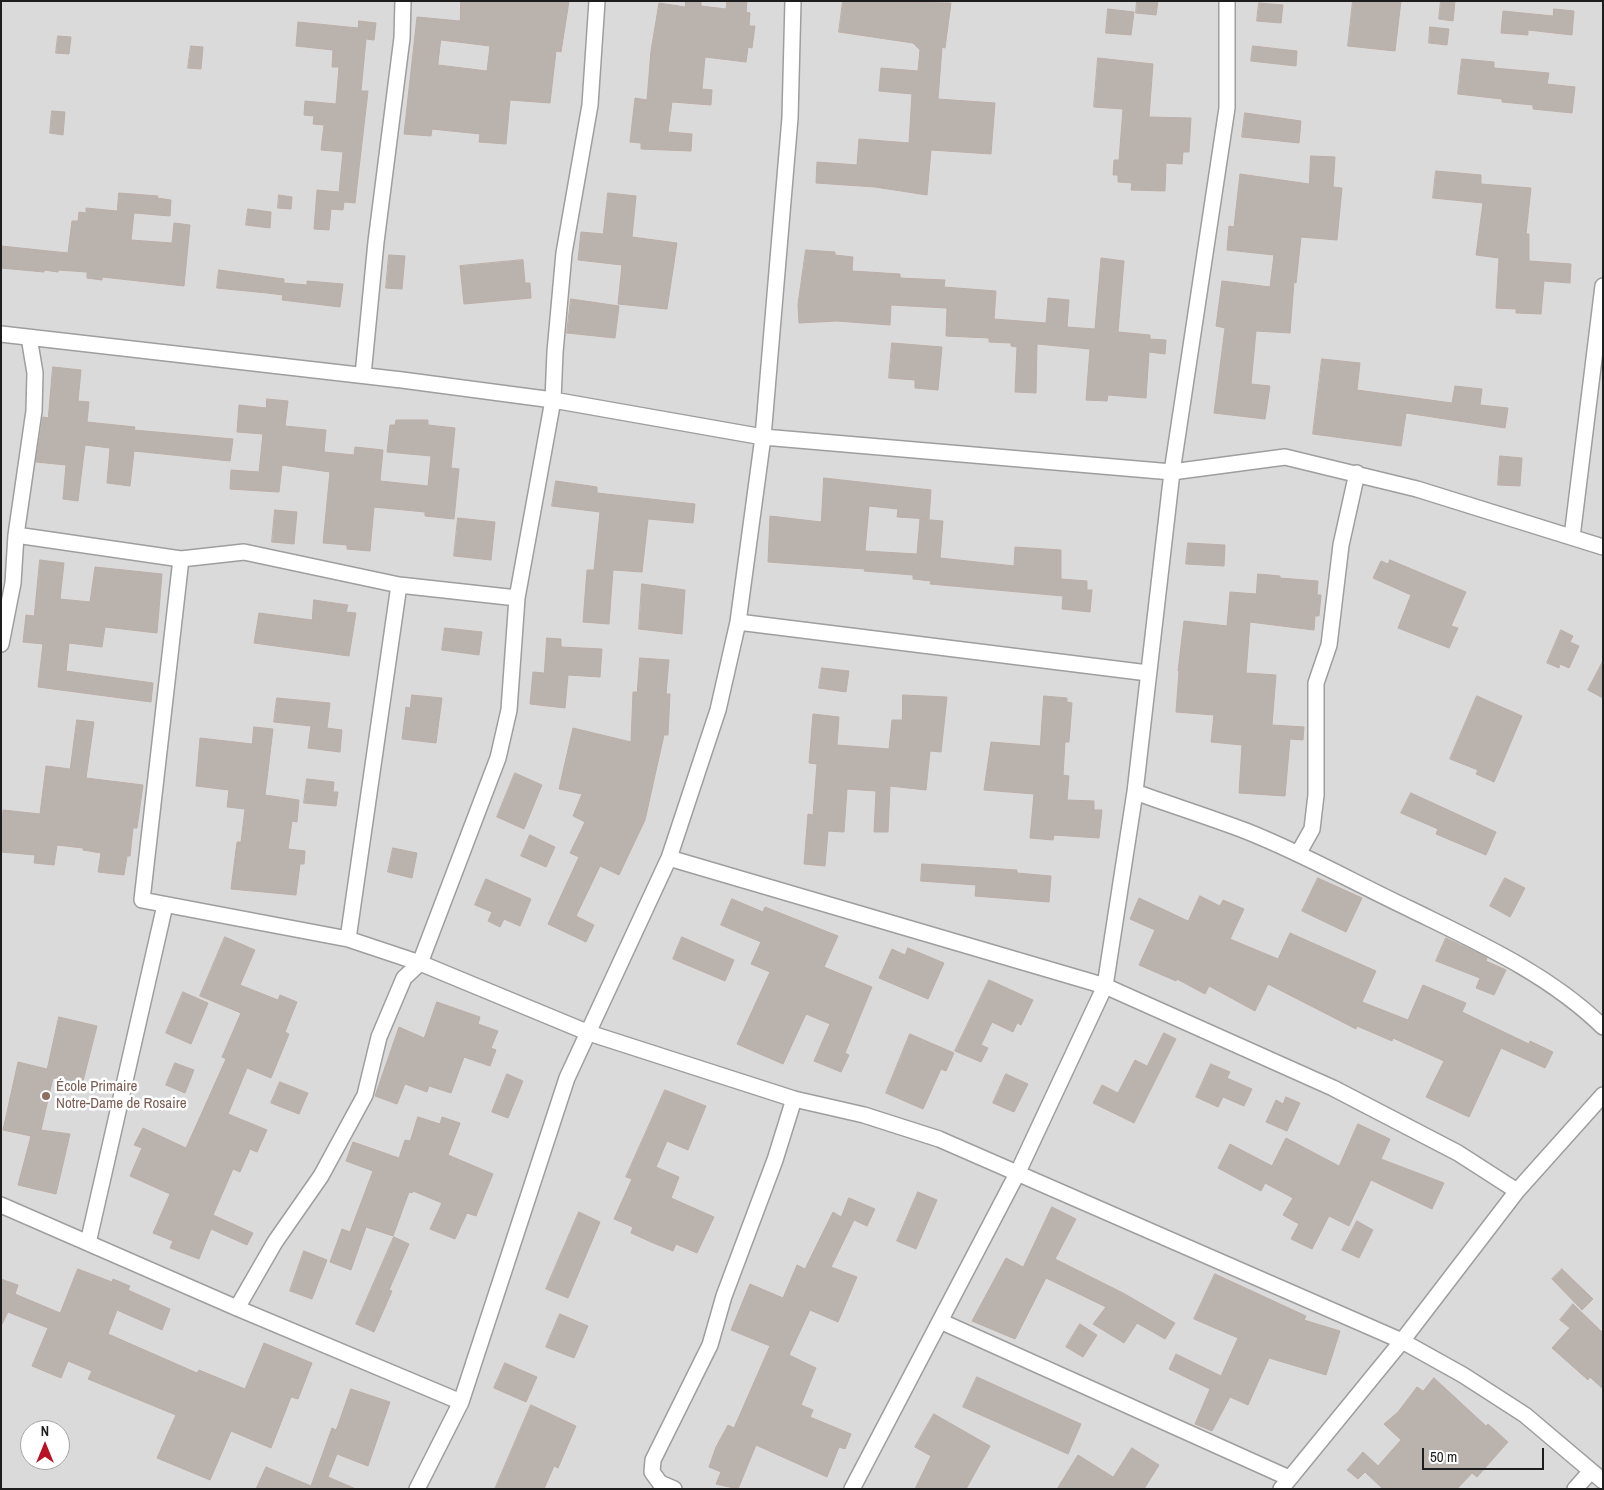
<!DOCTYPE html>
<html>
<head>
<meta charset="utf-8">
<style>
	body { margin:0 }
	#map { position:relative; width:1604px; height:1490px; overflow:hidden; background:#ede9e4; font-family:"Archivo Narrow",sans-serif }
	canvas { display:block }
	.frame { position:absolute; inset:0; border:2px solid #1d1d1d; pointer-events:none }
	.north { position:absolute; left:20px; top:1420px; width:50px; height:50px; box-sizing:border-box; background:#fff; border:1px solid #a5a5a5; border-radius:50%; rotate:0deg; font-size:14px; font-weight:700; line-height:20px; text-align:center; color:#1d1d1d }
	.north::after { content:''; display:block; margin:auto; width:18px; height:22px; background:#b81224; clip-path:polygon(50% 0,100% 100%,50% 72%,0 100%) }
	.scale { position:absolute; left:1422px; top:1448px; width:122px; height:22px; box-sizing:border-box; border:2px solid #1d1d1d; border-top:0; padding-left:6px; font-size:15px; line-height:18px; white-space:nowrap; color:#1d1d1d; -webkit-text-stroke:4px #fff; paint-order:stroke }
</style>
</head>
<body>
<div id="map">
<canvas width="1604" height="1490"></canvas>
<div class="frame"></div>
<div class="north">N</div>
<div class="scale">50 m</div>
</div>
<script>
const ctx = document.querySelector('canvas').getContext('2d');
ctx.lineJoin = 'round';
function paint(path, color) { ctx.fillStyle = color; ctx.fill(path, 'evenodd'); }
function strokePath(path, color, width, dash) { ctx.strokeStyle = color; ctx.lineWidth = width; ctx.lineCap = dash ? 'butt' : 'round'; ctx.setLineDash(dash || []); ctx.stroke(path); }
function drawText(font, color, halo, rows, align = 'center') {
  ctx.font = font + ' "Archivo Narrow",sans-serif'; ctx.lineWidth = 5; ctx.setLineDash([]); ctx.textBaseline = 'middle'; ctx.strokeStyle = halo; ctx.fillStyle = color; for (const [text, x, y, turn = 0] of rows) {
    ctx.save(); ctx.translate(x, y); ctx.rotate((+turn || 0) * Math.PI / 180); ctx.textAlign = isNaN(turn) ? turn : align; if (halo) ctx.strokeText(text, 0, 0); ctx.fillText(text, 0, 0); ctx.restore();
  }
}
paint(new Path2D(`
	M1,1H1603V1489H1ZM30,1430H60V1460H30Z`), '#dbdada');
const building = new Path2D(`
	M461,1H569L561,52L556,51L550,103L510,100L506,144L479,142L480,134L432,129L431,136L404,134L417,17L460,21ZM441,40L490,46L487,71L438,65Z
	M686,1H701V6L726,9L727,1H747L746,12L750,13L749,26H755L752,48L748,47L746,62L705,57L702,89L712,90L711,105L672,102L668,132L692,134L691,151L641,149V143L630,142L635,98L647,100L651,51L659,3L685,7Z
	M843,1L951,3L945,48L942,47L938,99L995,103L991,154L931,150L927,195L875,187L816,183L817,162L857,165L859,139L909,143L912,94L879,91L881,68L918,71L920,50L913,43L839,32Z
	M1137,1H1158L1156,15L1136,13Z
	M1353,1H1401L1395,51L1348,46Z
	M1441,1H1455L1453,21L1439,19Z
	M1259,3L1283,5L1281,23L1257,21Z
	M1108,9L1134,12L1131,35L1106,33Z
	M1554,9L1574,11L1572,35L1528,30V35L1501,33L1503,11L1553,16Z
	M359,21L376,23L374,40L366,39L361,91H368L355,203L344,202L343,210L331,209L329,230L314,229L317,190L339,192L343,152L321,150L324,125L313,124L314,116L304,115L305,101L336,104L339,67H332L333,50L296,46L298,22L358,28Z
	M1430,27L1449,29L1447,45L1429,43Z
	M58,36L71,37L69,54L56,53Z
	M191,46L203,47L201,69L188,68Z
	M1253,46L1297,51L1296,66L1251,61Z
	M1098,58L1153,64L1149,117L1191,118L1189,152H1183L1182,164L1166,163L1165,191L1131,190L1132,183L1118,182V175H1113L1114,160H1119L1123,109L1094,107Z
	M1462,59L1494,62V68L1549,73L1547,84L1575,87L1572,113L1533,109V105L1502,102V99L1458,94Z
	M52,111L65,112L63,135L50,133Z
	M1245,113L1301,121L1299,143L1242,137Z
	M1311,156L1335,157L1333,187L1342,188L1337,240L1301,237L1296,283L1294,282L1290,333L1256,331L1251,384L1270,386L1265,419L1214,413L1225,328L1216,326L1222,281L1270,287L1274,255L1227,250L1229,226L1234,227L1240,174L1309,184Z
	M1436,171L1481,175V184L1531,188L1526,234H1529V261L1571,264L1570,283L1544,281L1541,314L1516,313V309L1496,308L1499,258L1476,255L1483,203L1433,198Z
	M119,193L158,196L157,198L171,200L170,216L134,213L131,240L172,243L174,223L190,225L184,286L102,277V280L87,278V272L58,270V272L44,270V272L1,268V246L68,253L72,221H78L79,212L86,213V208L117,211Z
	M608,193L636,196L632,237L677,243L667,309L618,304L622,265L578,260L581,232L603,234Z
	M279,195L292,197L291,209L278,208Z
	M248,209L271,212L270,228L246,225Z
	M806,250L835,252V255L853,257L852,271L900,274V278L945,280L944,287L996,291L994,319L1046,323L1048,298L1069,300L1067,327L1095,329L1101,258L1124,261L1118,332L1150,335V339L1166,340L1165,354L1149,352L1146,398L1108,395L1107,401L1086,400L1090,349L1037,344L1036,393L1015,392L1017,347L1011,346V343L989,342V338L946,336L947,308L891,305L890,325L837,321L799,323L798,305Z
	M389,255L405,256L402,289L386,288Z
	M523,260L525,283H530L531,298L464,304L460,266Z
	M219,270L284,279V283L307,285V281L343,284L340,307L282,300L283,295L267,293L217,288Z
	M571,299L619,306L615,338L567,333Z
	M892,343L942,347L938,390L915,388V380L889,378Z
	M1322,359L1360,363L1357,390L1452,403L1455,386L1482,389L1480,405L1508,408L1505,428L1406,413L1401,446L1313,434Z
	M53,367L81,370L78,401L89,402L87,422L135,427L134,430L233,439L230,461L134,451L130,486L107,483L110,448L85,445L78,501L63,499L66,465L36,462L43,417L48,418Z
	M267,399L288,401L285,426L326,430L324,452L354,455L355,447L383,450L380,481L428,486L431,456L387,452L390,425H395L396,420H428V425L455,428L451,468L459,469L454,519L425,516V512L374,507L370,551L347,549V545L323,543L330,472L282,465L279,492L230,489L231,470L259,472L263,434L237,432L239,405L266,408Z
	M1500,456L1522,458L1520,486L1498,485Z
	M824,478L931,490L929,519L897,517L898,509L869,506L865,551L917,554L920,519L943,521L940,558L1014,566L1015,547L1061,550V579L1087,581V590H1092L1090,612L1062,609L1063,596L930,584L931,581L913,579V575L864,571L865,569L768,562L770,516L821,522Z
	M556,481L597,487V493L695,504L693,523L648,519L642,572L613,570L609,624L583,622L587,570H594L600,512L552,506Z
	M275,510L297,512L294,544L272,542Z
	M458,518L495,522L491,560L454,556Z
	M1188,543L1225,545L1224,566L1186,564Z
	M40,560L64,563L60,599L90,602L95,567L162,574L157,633L105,627L102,647L69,643L66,671L153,683L151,702L38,687L43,644L23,642L26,615L34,616Z
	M1390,560L1466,592L1451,626L1458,628L1449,648L1398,628L1411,595L1373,578L1381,561L1388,564Z
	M1258,574L1280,576V578L1318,581L1317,595H1321L1319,616H1315L1314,630L1250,622L1246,673L1276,675L1272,725L1304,727L1303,740L1290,739L1285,796L1239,793L1242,745L1211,742L1214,715L1176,712L1179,671H1178L1184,621L1227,626L1230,592L1256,594Z
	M642,584L685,590L682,634L639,629Z
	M314,600L348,605L346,612L356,613L349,656L254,643L259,613L312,620Z
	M445,628L482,632L479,655L442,650Z
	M1561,630L1573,636L1570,642L1579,646L1569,668L1560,664L1559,668L1547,663Z
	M547,638L561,639V647L602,649L600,677L568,675L565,708L530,704L533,672L544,673Z
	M640,658L669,660L666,694H670L668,735H664L645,820L619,875L600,866L576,916L594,925L586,942L548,924L579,857L570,853L585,822L573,816L582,794L559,789L573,728L631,742L633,692H637Z
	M1603,661V698L1588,690Z
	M822,668L849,671L846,692L819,688Z
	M412,695L442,698L436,743L402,739L406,707L410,708Z
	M903,695L947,697L941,752L930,751L926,790L890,786L888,832H874L876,791L847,789L844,832L828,831L825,866L804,864L808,814L813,815L817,764L809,763L813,714L839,717L837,745L889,749L892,720H902Z
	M1044,696L1067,698V702L1072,703L1069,742H1065L1063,775L1069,776L1067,800L1094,801V810H1102L1099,838L1054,835L1053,840L1030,838L1034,794L984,790L991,742L1040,746Z
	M1477,696L1522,716L1494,782L1476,774L1478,770L1450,759Z
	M277,698L330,703L327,728L342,730L340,752L308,748L311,726L274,722Z
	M77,720L94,722L86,778L143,785L137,828H133L130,856H127L124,875L98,872L101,853L83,850V848L57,845L54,865L34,863L35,855L1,852L3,810L40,814L46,766L70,769Z
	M254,727L273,729L265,795L299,800L297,822L292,821L288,849L305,851L304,864H300L296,895L231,889L237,842H241L245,809L227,807L229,790L196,786L200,738L252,744Z
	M515,773L542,785L524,829L497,817Z
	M307,779L334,782L333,792H338L336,806L304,803Z
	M1411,793L1496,832L1486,855L1436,834L1438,829L1401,813Z
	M530,835L555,847L546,867L521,856Z
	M393,848L417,853L412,878L388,872Z
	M922,864L1017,870V873L1051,876L1049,902L975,896L976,885L921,881Z
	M1318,878L1362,898L1346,932L1302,911Z
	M1505,878L1525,888L1510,917L1490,906Z
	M486,879L531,899L520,926L504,919L500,927L488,921L492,912L475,905Z
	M1200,896L1220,906L1223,900L1244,909L1230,939L1278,959L1290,933L1376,971L1362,1002L1408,1020L1423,985L1466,1003L1462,1012L1529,1044L1530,1041L1553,1052L1545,1068L1501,1048L1469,1117L1426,1097L1444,1061L1393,1038L1392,1041L1357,1026L1356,1029L1268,984L1255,1011L1209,986L1205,994L1177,979L1176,981L1139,965L1155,930L1130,919L1139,898L1188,921Z
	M732,899L763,912L765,907L838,936L824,967L872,987L845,1053L849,1055L841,1072L814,1061L830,1024L806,1014L783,1064L737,1044L770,972L751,964L761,942L721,925Z
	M225,937L255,950L240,985L278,1000L280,995L297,1002L285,1032L289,1034L271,1078L247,1068L228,1114L267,1130L257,1152L250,1149L240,1172L233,1169L213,1215L253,1233L247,1245L211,1229L199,1259L170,1248L173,1241L153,1233L170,1194L130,1176L142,1148L134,1145L143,1128L186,1148L226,1059L222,1057L241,1013L200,996Z
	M682,937L734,960L725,981L673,959Z
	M1446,938L1482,955L1487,958L1486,961L1506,970L1494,995L1476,988L1480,978L1436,961Z
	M908,948L944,963L928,999L879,978L892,949L905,955Z
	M989,980L1033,1000L1021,1025L1017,1023L1013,1032L992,1022L981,1045L988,1048L981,1062L955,1051Z
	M183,992L208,1003L191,1044L166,1033Z
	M437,1002L480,1017L478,1024L498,1031L491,1048L496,1050L490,1066L464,1057L451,1093L429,1086L427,1092L405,1084L397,1104L375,1096L399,1027L424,1038Z
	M59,1017L97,1026L82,1085L53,1078L41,1130L70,1134L56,1194L18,1185L31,1136L3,1130L18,1062L47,1069Z
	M1164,1033L1176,1039L1134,1123L1093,1103L1102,1085L1118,1093L1135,1060L1147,1066Z
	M910,1034L954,1053L946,1071L941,1069L923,1109L886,1093Z
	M175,1063L194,1070L185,1093L166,1085Z
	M1211,1064L1230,1072L1227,1078L1252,1089L1244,1106L1223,1097L1218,1107L1196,1097Z
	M507,1074L523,1081L508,1118L492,1112Z
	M1006,1074L1028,1084L1014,1112L993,1103Z
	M280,1082L308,1093L299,1114L271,1103Z
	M665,1090L706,1106L688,1150L667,1141L656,1167L679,1177L671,1198L714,1217L697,1253L676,1244L673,1251L651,1242L631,1233L633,1227L614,1219L632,1179L626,1177Z
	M1286,1097L1300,1103L1287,1131L1266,1122L1276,1100L1283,1104Z
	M418,1117L440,1124L442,1117L460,1123L448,1155L493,1174L476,1216L467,1213L455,1239L430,1229L442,1203L413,1191L412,1193L409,1192L393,1236L366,1227L351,1270L330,1262L342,1229L350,1232L373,1171L346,1161L353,1142L399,1158L405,1140L410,1141Z
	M1358,1124L1390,1139L1381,1159L1444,1183L1432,1209L1371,1180L1349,1226L1329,1216L1312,1249L1291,1239L1299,1224L1283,1215L1293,1198L1265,1183L1261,1191L1218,1168L1230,1144L1272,1166L1286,1138L1339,1166Z
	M918,1192L937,1200L916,1249L897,1241Z
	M849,1198L875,1209L867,1226L854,1220L831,1267L857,1277L838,1322L810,1310L789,1355L816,1368L801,1405L813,1410L810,1417L851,1434L845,1449L839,1447L827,1477L756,1445L738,1489L716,1484L721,1472L709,1467L716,1447L728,1425L734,1428L770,1346L731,1330L750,1284L783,1298L797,1265L805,1269L833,1212L841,1217Z
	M1052,1207L1076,1219L1055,1259L1123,1293L1175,1323L1165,1339L1137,1323L1124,1343L1093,1324L1106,1307L1046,1278L1015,1339L972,1321L1006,1258L1023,1267Z
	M579,1212L600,1222L568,1298L546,1289Z
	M1357,1221L1373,1230L1359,1258L1342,1250Z
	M394,1237L409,1244L389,1290L392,1291L374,1332L356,1324Z
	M304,1251L327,1260L312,1299L290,1291Z
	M78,1269L112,1282L113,1279L130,1286L128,1290L170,1309L162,1330L117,1310L108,1334L197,1373L199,1370L245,1389L264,1343L312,1363L298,1399L291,1397L271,1448L231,1431L210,1480L157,1458L176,1415L88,1379L92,1371L68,1361L61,1378L32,1366L48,1328L8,1312L1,1326V1279L18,1285L15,1294L60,1313Z
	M1562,1269L1593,1299L1582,1310L1552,1279Z
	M1215,1274L1306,1316L1304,1320L1340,1331L1326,1375L1269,1358L1248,1405L1230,1397L1212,1431L1195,1424L1210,1389L1169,1369L1176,1354L1221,1376L1238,1338L1194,1319Z
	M1573,1304L1603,1333V1389L1590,1377L1588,1380L1552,1348L1570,1328L1560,1320Z
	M560,1314L588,1326L574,1358L546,1347Z
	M1080,1324L1097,1335L1083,1357L1066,1347Z
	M505,1363L537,1377L526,1402L494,1388Z
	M977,1377L1081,1424L1068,1454L963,1407Z
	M1434,1378L1486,1426L1488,1424L1508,1442L1477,1477L1472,1473L1457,1489H1383L1365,1472L1358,1479L1347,1470L1363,1452L1378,1466L1401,1440L1384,1424L1398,1412L1417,1387L1423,1391Z
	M351,1389L390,1402L368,1466L337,1454L328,1477L356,1489H256L266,1467L311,1486L332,1428L336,1430Z
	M531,1405L576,1426L558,1468L554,1466L544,1489H495Z
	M934,1414L990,1446L966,1489H915L931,1456L915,1447Z
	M1132,1448L1159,1465L1144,1489H1057L1078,1455L1113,1477Z`);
paint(building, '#bab2ad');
strokePath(building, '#bdafa8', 1);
const minor = new Path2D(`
	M1,334L402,380L553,400L763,437L1172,472L1285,457L1417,489L1603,547
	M363,375L376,242L402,38L403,1
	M16,535L181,559L244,552L399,585L517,598
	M1572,537L1603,286
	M181,559L142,900L348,939L420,963L589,1033L794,1099L864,1115L939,1139L1402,1341L1463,1375L1525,1415L1603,1481
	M738,622L1148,673
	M1,644L13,583L16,535L34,411L35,373L29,337
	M1135,792C1171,805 1209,817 1246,831C1302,853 1355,883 1410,909C1477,942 1549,974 1603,1027
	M1298,854L1312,829L1316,795V683L1329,645L1341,545L1357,473
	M669,858L1105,986L1333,1088L1458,1153L1517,1191
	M348,939L399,585
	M1,1205L237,1308L461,1402
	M88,1243L165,905
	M237,1308L275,1242L321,1176L365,1095L379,1037L404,978L420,963L498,758L509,710L517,598L553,400L555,352L564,253L590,105L597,1
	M940,1321L1289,1478
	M417,1489L461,1402L567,1078L669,858L718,710L738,622L763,437L790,118L793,1
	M674,1489L660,1483L652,1472L653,1460L710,1345L724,1296L775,1160L794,1099
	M852,1489L1018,1172L1105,986L1135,792L1172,472L1227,108V1
	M1281,1489L1402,1341L1517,1191L1603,1095
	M1575,1489L1591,1471`);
strokePath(minor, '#9e9e9e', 18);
strokePath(minor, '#fff', 15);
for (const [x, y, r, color] of [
	[46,1096,5,"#8d6e63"]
]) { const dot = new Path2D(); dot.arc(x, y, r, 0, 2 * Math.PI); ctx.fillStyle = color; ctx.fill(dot); strokePath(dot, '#fff', 2); }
drawText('15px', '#785e54', '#fff', [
	["École Primaire",56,1087],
	["Notre-Dame de Rosaire",56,1104]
], 'left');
</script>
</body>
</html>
